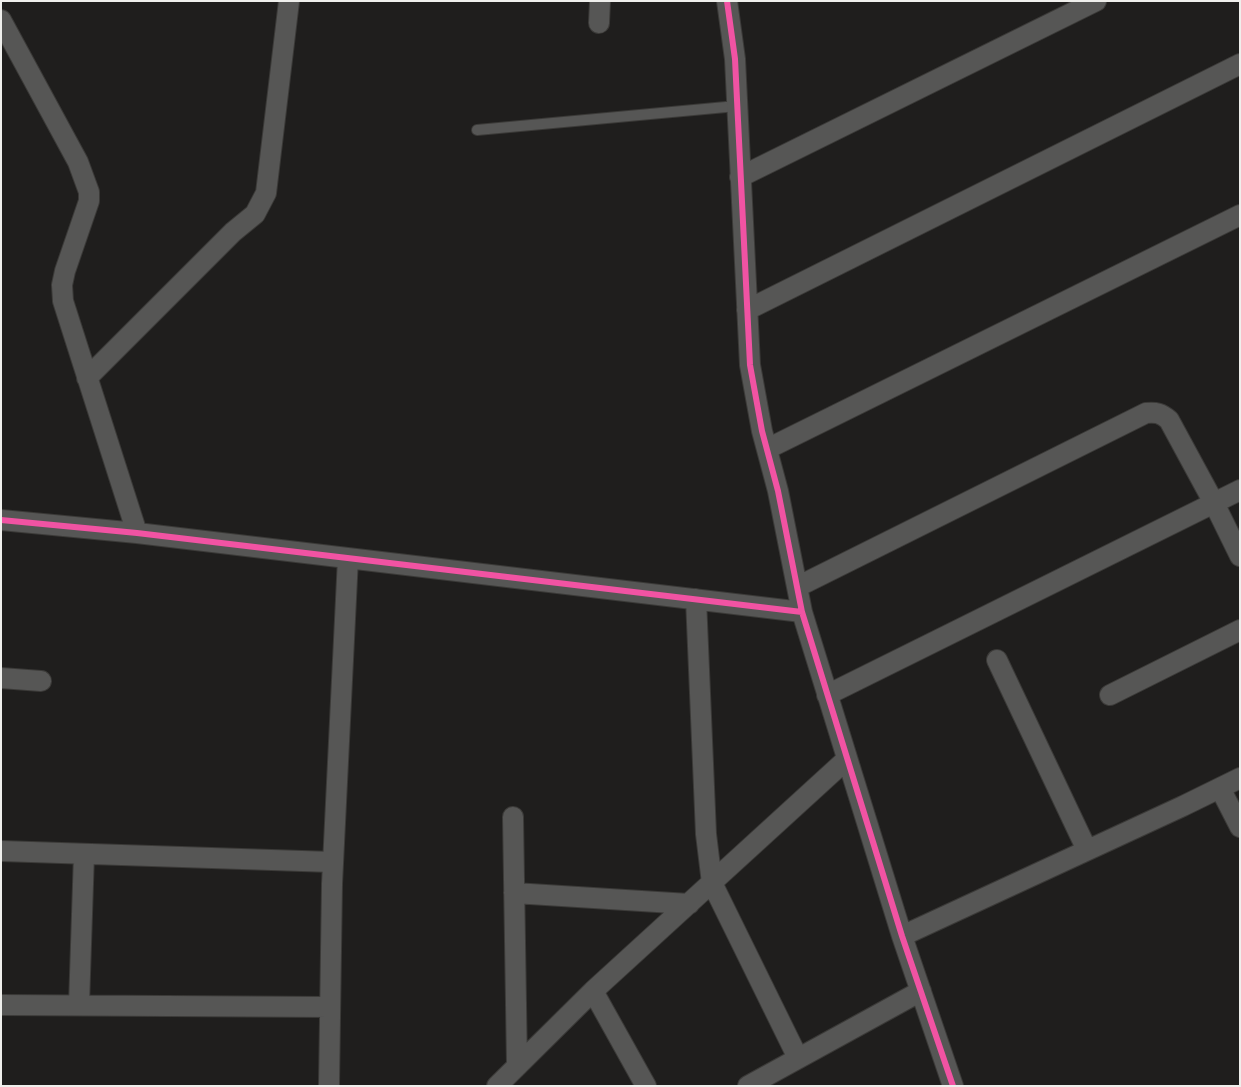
<!DOCTYPE html>
<html>
<head>
<meta charset="utf-8">
<style>
	body { margin:0 }
	#map { position:relative; width:1241px; height:1087px; overflow:hidden; background:#1f1e1d; font-family:"Noto Serif",serif }
	canvas { display:block }
	.frame { position:absolute; inset:0; border:2px solid #efefec; pointer-events:none }
</style>
</head>
<body>
<div id="map">
<canvas width="1241" height="1087"></canvas>
<div class="frame"></div>
</div>
<script>
const ctx = document.querySelector('canvas').getContext('2d');
ctx.lineJoin = 'round';
function strokePath(path, color, width, dash) { ctx.strokeStyle = color; ctx.lineWidth = width; ctx.lineCap = dash ? 'butt' : 'round'; ctx.setLineDash(dash || []); ctx.stroke(path); }
const service = new Path2D(`
	M477,130L737,106`);
const minor = new Path2D(`
	M727,1L735,59L750,365L762,431L778,491L802,612L902,936L953,1086
	M1,20L78,162L89,192V201L65,271L62,285L63,301L137,533
	M599,23L600,1
	M740,177L1096,1
	M747,310L1240,64
	M87,378L233,232L255,214L266,193L289,1
	M767,449L1240,215
	M1,520L137,533L802,612
	M797,587L1146,413C1156,412 1161,413 1169,420L1214,503L1240,556
	M696,599L706,834L712,883L798,1058
	M997,660L1087,850
	M1,678L41,681
	M827,695L1240,490
	M1110,695L1240,630
	M1220,788L1240,827
	M513,817L517,1066
	M1,851L332,862
	M514,893L689,904
	M902,936L1183,806L1240,778
	M593,991L646,1086
	M1,1005L330,1007
	M79,1005L84,854
	M329,1086L332,884L348,558
	M497,1086L593,991L847,759
	M748,1086L921,991`);
strokePath(service, '#3b3a38', 12);
strokePath(minor, '#3b3a38', 22);
strokePath(service, '#565655', 10);
strokePath(minor, '#565655', 20);
strokePath(new Path2D(`
	M727,1L735,59L750,365L762,431L778,491L802,612L902,936L953,1086
	M1,520L137,533L802,612`), '#f153a3', 6);
</script>
</body>
</html>
